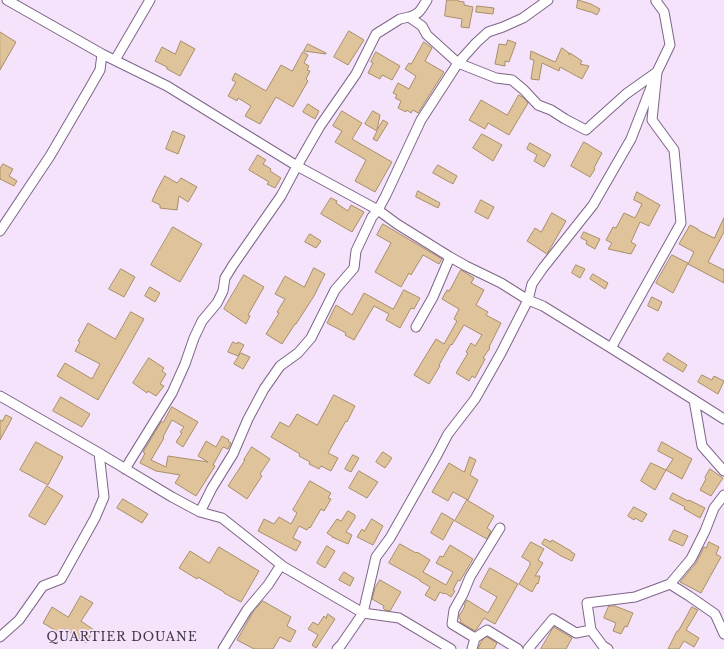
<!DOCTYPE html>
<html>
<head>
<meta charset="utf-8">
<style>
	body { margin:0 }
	canvas { display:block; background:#f5e3fc }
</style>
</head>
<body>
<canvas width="724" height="649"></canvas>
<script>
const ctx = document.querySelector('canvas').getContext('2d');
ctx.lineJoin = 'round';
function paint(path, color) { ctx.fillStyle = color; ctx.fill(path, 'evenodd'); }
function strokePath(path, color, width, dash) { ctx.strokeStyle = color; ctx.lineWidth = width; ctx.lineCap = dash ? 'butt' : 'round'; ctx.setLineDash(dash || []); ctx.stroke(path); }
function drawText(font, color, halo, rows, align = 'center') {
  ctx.font = font + ' "Libre Baskerville",serif'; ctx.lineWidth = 3.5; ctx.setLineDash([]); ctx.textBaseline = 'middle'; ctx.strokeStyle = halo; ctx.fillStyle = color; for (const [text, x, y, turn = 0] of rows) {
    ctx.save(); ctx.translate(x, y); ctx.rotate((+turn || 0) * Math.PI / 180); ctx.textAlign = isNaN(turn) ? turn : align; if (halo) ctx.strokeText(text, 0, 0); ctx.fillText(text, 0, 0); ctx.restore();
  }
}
const building = new Path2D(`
	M447,0H458V1L464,2V5L473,7L469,28L461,27L462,19L445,16Z
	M578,0L591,4L600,9L597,15L591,12H590L577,8Z
	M477,6L494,8L493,14L476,12Z
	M349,31L364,40L348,65L334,57Z
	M0,32L16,42L0,70Z
	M508,40L516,43L509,62L505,61V66L495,64L499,44L506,45Z
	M181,41L195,49L180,76L167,69V67L155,61L162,47L175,54Z
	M424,42L432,48L425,61L444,72L418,113L413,110L411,113L407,110L406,112L398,108L401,101L395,98L397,95L393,93L398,83L409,89L416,76L405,69L409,63L411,64Z
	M308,44L326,53V54L304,51Z
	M562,48L569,53V55L570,53L582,61L580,64L589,66L582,79L560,67L559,71L542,63L539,80L531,79L534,60L530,59L531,51L555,62Z
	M303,52L308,55L304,63L309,66L307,70L310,71L306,79L308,81L293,107L276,97L260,124L245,116L251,106L238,98L237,101L228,96L236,82L232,80L235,73L266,91L281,65L292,71Z
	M376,52L400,66L392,80L382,75L380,79L368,73L373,63L371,62Z
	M519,95L524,98L528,103L509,135L488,123L485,129L469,120L481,100L507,115Z
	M308,104L319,111L315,119L303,112Z
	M342,111L362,123L352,139L392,162L375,192L355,181L366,160L335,142L342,131L333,126Z
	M373,111L380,115L377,130L383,120L388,123L377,141L373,139L377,131L365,124Z
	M173,131L185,136L178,154L166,149Z
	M482,134L502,145L493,161L473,148Z
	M584,142L602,153L594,168L595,169L590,177L571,166Z
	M530,143L551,155L544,167L534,161L537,155L527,149Z
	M258,155L266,160L263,164L271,169L270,171L281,178L275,188L267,184L269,182L249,170Z
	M3,164L13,169L9,176L17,181L14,186L0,179V169Z
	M438,165L457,176L453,184L433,173Z
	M165,176L177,183L181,178L197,187L188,202L179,196L177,210L160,208V205L152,201L157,190Z
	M418,191L440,203L438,208L416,197Z
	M637,192L660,205L649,226L640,222L631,242L636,245L631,254L608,249L612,243L606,240L613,227L616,228L624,213L635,218L642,204L634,200Z
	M331,198L337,201L336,203L348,211L351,205L364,212L352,232L321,214Z
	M481,200L494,207L488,219L475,212Z
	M552,213L566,221L547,254L527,241L535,228L541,232Z
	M724,218V232L708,262L724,270V283L688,264L694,252L679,244L690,225L698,229V230L714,238Z
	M383,224L442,259L439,264L423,255L411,275L409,273L401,287L375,272L391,243L377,235Z
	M173,227L202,244L180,282L151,265Z
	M584,232L600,239L595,249L586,244L587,241L581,238Z
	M310,234L321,241L316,248L305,242Z
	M672,255L688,263L673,293L656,283Z
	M576,265L585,269L580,278L572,273Z
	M314,268L325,274L314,296L296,324H295L282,344L266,334L279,313L277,312L285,299L275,294L285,276L304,287Z
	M121,269L135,277L124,297L109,289Z
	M461,270L474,278L471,283L484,290L476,305L488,312L486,315L501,323L489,347L490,348L483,358L485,359L475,378L472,376L469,381L456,373L468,353L466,352L471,343L475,346L482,335L464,325L452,345L451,344L439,365L440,366L429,384L414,375L436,339L444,344L457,321L454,319L459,309L442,299L447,290L449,291Z
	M593,274L608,283L605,289L590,279Z
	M244,275L264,287L248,315L250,316L246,324L224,309Z
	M150,287L160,293L155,302L145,296Z
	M404,290L420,298L414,309L411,308L400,328L386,320L389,314L374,306L354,340L345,335L346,333L327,323L336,305L352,315L364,293L393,309Z
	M652,297L662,302L658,311L648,306Z
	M131,312L144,319L98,400L57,376L65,363L92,379L100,364L75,351L80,342L78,341L88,323L115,339Z
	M233,342L237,344L238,342L244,345L238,356L228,352Z
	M241,353L250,357L243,369L234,364Z
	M668,353L687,365L683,372L663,360Z
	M149,358L164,368L162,371L166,374L160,384L164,386L156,396L148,391L147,393L133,383Z
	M702,375L712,380L714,376L724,381L718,394L698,382Z
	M334,395L355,406L347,422L346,421L343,426L328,453L338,458L331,471L321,466L319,469L309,464L310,462L299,456L300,454L271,437L280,422L289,427L297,414L317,425Z
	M61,397L90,414L82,427L53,411Z
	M172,407L198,422L183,447L176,442L182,433L180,432L184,427L172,420L163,437L164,438L151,460L166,467L168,456L208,462L198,456L206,441L216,447L222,436L229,440L228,441L231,443L228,449L223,447L213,465L215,466L196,496L175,483L180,475L156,471L140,463L145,453L143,452L161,422H163Z
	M6,415L12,418L0,440V420L2,421Z
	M36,442L63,457L48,485L20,470Z
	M662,442L692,459L682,479L666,470L673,459L658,451Z
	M252,447L270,459L260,474L262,476L247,499L228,486L245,460H244Z
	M383,452L392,458L385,468L376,462Z
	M353,455L359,458L351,472L345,469Z
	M470,457L476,460L470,475L478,480L468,500L453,492L448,501L432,492L449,463L464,472Z
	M651,463L666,470L655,490L641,481Z
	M710,469L723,478L711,496L700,490L706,479L705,478Z
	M359,471L378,482L367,498L349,488Z
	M310,481L331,493L328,498L331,499L324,511L321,509L310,528L309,527L307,530L299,526L293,538L301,542L296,551L258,531L264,519L274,524L279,517L291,524L297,513L293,510Z
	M47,486L63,496L45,525L29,516Z
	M673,493L688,501L689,500L705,508L700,518L684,509L685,507L670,499Z
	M123,499L148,514L142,523L117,508Z
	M467,500L494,516L487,528L491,531L487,539L455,521Z
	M634,507L647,514L642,522L635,518L634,520L628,516Z
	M348,511L355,515V518L346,532L352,535L348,544L332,537H333L327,533L337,519L341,521Z
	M442,513L454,520L443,540L431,533Z
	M372,519L383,526L373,545L357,537L362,529L364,531Z
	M674,530L688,536L683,546L669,540Z
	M545,539L551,542L552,540L571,551V552L575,554L572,561L561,556L542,544Z
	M531,542L544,549L538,560L543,563L535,576H540L538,584L537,583L532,592L519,584L530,565V562L522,557Z
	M709,542L719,547L716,554L721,557L701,593L680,582L696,563L704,547L706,548Z
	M400,544L416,553L417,552L430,560L423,572L446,585L453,572L436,563L440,556L443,557L450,545L473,559L460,581L458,580L453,590L455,591L451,597L445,593L444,594L440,592L435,601L425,595L430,587L420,581V580L389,563Z
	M327,546L335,551L325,568L317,563Z
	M219,547L259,571L241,602L224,593V592L198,577L197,579L179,568L190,551L209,563Z
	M490,568L518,584L495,624L484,618L477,629L475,631L460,622L461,620L459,618V616L465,606L464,605L467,600L488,613L497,597L480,587Z
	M344,572L354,578L350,586L339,580Z
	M380,580L401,592L390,611L385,610L383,608L384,606L372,599L375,588Z
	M81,596L93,603L81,621L94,630L86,643L65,629L61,634L43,623L52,607L68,617Z
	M263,601L291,617L287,626L296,631L290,642L280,637L273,649H254L237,640L253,612Z
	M609,606H615L633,613L627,627L625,626L621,634L613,631L616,623L604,618Z
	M692,607L698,610L686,630L699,638L694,647L684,641L679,649H668L677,631H678Z
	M328,614L335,619L316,648L312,645L318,635L308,629L313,622L318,625L324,616L326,618Z
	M554,627L572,638L566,649H541Z
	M487,637L497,643L494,649H478L482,640Z`);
paint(building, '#dfc39a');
strokePath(building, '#a98e68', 1);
const minor = new Path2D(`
	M7,0L102,54
	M548,0L523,18L503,27L488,32L476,43L458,63L496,78L512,80L524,90L538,105L551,110L565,119L586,130L626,94L657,72
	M115,60L150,0
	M657,72L652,120L674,150L681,223L611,348L694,400L702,446L724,471
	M0,231L50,156L88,91L100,70L102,54L167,86L297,166L378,210L397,224L450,257L466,266L501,283L528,300L501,353L475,399L448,434L437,455L390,538L376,557L363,613L341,645L337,649
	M416,327L433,297L450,257
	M611,348L543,306L528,300L532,284L543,268L593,205L631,139L657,72L670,45L664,12L656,1L657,0
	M0,396L99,453L172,497L200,512L222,518L284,567L363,613L399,618L451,649
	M694,400L724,419
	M125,469L172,393L185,364L194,338L202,321L217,303L223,291L225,278L233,265L281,196L297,166L320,126L356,74L376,34L400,19L409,17
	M724,495L714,508L705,531L691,559L670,584L689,596L715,614L724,634
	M200,512L212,488L233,454L248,419L264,389L280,366L298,353L311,338L335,290L354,268L356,251L372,217L378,210L386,195L421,120L458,63L427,35L422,26L409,17C420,14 421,9 427,0
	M591,630L603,646L608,649
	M0,637L19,620L43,586L61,579L95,518L104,497L99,453
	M475,638L487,630L518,649
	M223,649L247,610L268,585L281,565
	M472,649L475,638L452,624L454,610L463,594L470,577L500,528
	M528,649L553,619L576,633L591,630L587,603L635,597L670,584`);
strokePath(minor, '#7e6589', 11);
strokePath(minor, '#fff', 9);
ctx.letterSpacing = '1px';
drawText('12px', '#423747', '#f5e3fc', [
	["QUARTIER DOUANE",122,638]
]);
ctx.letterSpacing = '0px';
</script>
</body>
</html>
